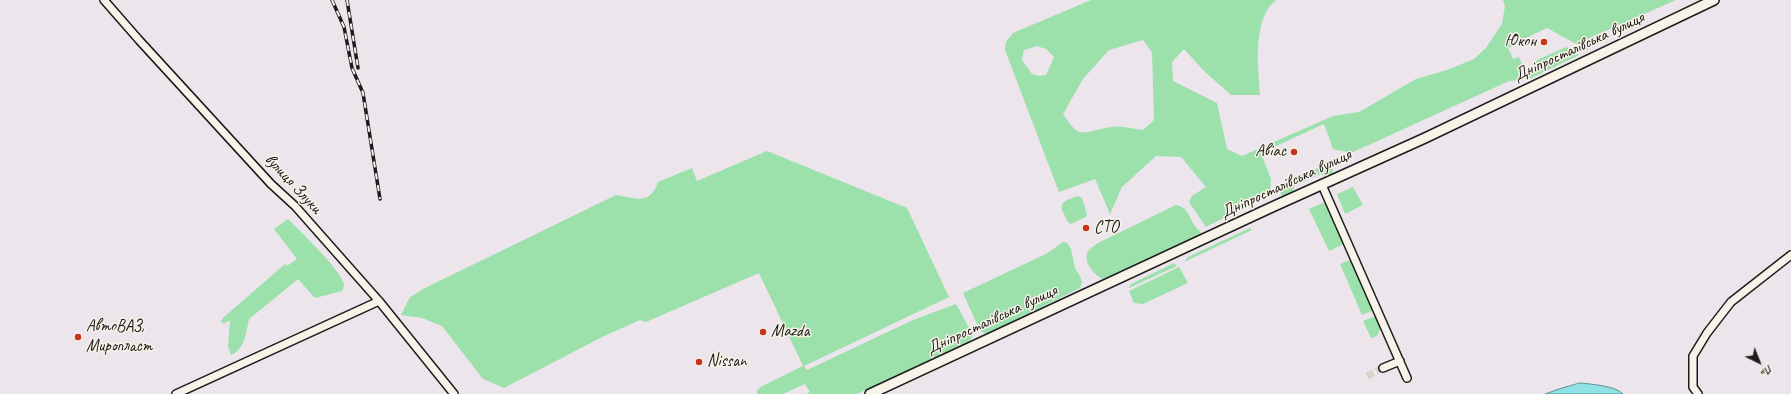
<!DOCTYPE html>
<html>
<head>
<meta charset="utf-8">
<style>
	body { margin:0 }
	#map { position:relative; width:1791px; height:394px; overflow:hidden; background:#f7f3e8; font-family:Caveat,sans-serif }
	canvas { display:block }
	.north { position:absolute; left:1739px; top:342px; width:40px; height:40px; -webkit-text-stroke:3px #f7f3e8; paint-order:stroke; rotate:137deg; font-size:11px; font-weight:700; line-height:16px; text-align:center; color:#1c1c1c }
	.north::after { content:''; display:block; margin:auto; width:14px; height:18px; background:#1c1c1c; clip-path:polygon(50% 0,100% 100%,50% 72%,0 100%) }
</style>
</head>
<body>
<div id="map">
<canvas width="1791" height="394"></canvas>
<div class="north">Пн</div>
</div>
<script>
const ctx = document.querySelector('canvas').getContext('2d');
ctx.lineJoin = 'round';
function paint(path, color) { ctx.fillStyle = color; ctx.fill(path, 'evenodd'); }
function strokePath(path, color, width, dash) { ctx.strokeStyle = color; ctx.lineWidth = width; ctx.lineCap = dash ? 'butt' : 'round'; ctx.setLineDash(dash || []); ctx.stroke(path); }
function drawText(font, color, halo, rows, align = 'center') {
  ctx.font = font + ' Caveat,sans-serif'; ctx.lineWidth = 3; ctx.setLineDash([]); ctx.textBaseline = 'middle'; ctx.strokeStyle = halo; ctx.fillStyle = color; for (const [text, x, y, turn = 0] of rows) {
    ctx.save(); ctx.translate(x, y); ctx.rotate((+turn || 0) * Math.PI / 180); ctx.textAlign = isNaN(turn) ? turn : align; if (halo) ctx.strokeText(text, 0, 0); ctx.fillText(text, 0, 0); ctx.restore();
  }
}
paint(new Path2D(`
	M0,0H1791V394H0Z`), '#ece5ec');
paint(new Path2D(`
	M1091,0H1276C1252,18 1258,69 1260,95H1231L1204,71L1184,49L1172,62L1173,81L1217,103L1227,149L1242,156L1333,116L1359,112L1416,79L1447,70L1474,59L1486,48L1502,24L1505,6L1503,0H1676L1585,40L1589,47L1587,50L1547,28L1513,44V46L1508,48L1513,59L1519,57L1524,70L1523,80L1509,81L1351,153L1333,149L1324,124L1261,153L1271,179L1270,195L1206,227L1189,202L1192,196L1206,187L1181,157L1156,156L1122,187L1110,214L1095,179L1059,192L1005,50L1006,42L1013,33ZM1143,40L1152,52L1154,120L1143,130C1133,129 1120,125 1111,127C1083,131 1081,142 1063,114L1083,79L1109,50ZM1037,46L1046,49L1054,57L1046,75L1039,76L1032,74L1022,60L1024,50Z
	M1566,47L1579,55L1529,79L1537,60Z
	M767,151L907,208L949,297L804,366L807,370L913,320L956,304L973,335L969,342L857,394H806L810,392L805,384L783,394H757V391L760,387L803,366L759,273L646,322L640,320L604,336L504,388L483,379L442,326L422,318L401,315L410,297L423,289L616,195C635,198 650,206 658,182L692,168L697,181Z
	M1328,165L1333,170L1332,174L1325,176L1321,174L1294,186L1293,192L1283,197C1270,183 1318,168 1328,165Z
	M1353,187L1363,205L1345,214L1337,194Z
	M1078,196L1082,198L1087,214L1086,217L1071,224C1067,222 1066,218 1064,214C1057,201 1068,200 1078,196Z
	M1325,202L1344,244L1329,251L1309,209Z
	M1176,205C1187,207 1188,214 1193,223C1195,227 1199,230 1201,233L1199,235L1108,277L1103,279C1094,275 1081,260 1089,250C1092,247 1096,244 1100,242Z
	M288,219C299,230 343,272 344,285C344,287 343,289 342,291L315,298L298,279L249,319C246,333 245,349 231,355L228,346L230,320L223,324L221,321L223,318L285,264L287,266L297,259L274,229Z
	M1250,228L1252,230L1184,262L1188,257Z
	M1063,242L1067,243L1071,249L1075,268L1080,276L1082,282L1080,288L987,334L980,331L963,293L1046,254Z
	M1352,259L1374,310L1362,315L1340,264Z
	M1174,263L1177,266L1129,288L1131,284Z
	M1179,267L1188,283L1143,304L1134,303L1129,291Z
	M1378,315L1382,324L1377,336L1371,338L1363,321Z`), '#9ce0ac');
const water = new Path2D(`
	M1580,383C1591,384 1616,386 1623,394H1545L1559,389Z`);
paint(water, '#8fe1e5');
strokePath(water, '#619295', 1);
strokePath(new Path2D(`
	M1367,376L1383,368`), '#d6d3c9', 7, [7, 3.5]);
const minor = new Path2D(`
	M104,0L139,40L271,184L295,206L379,301L454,394
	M1322,185L1407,378
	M1383,368L1400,361
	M176,394L379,301
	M1698,394L1693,387V356L1707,333L1731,302L1791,255`);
const tertiary = new Path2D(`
	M870,394L1270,208L1425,138L1714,0`);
strokePath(minor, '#1c1c1c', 10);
strokePath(tertiary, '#1c1c1c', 12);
strokePath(minor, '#f7f3e8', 7);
strokePath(tertiary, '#f7f3e8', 9);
const rail = new Path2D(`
	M332,0L344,27L352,68L363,93L380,199
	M347,0L358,68`);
strokePath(rail, '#1c1c1c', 3.5);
strokePath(rail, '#f7f3e8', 2, [6]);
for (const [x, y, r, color] of [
	[1544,42,4,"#c8321e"],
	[1294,152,4,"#c8321e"],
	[1086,228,4,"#c8321e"],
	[763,332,4,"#c8321e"],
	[78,337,4,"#c8321e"],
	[699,362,4,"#c8321e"]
]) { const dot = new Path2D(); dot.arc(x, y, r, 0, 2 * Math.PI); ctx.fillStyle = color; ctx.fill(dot); strokePath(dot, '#f7f3e8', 1.5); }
drawText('17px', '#1c1c1c', '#f7f3e8', [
	["Юкон",1536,42,"right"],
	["Авіас",1286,152,"right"],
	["СТО",1094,228],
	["АвтоВАЗ,",86,327],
	["Миропласт",86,347],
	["Mazda",771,332],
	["Nissan",707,362]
], 'left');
drawText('17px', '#1c1c1c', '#f7f3e8', [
	["Дніпросталівська вулиця",1579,47,-25],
	["вулиця Злуки",293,184,47],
	["Дніпросталівська вулиця",1286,184,-25],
	["Дніпросталівська вулиця",992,320,-25]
]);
</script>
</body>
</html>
